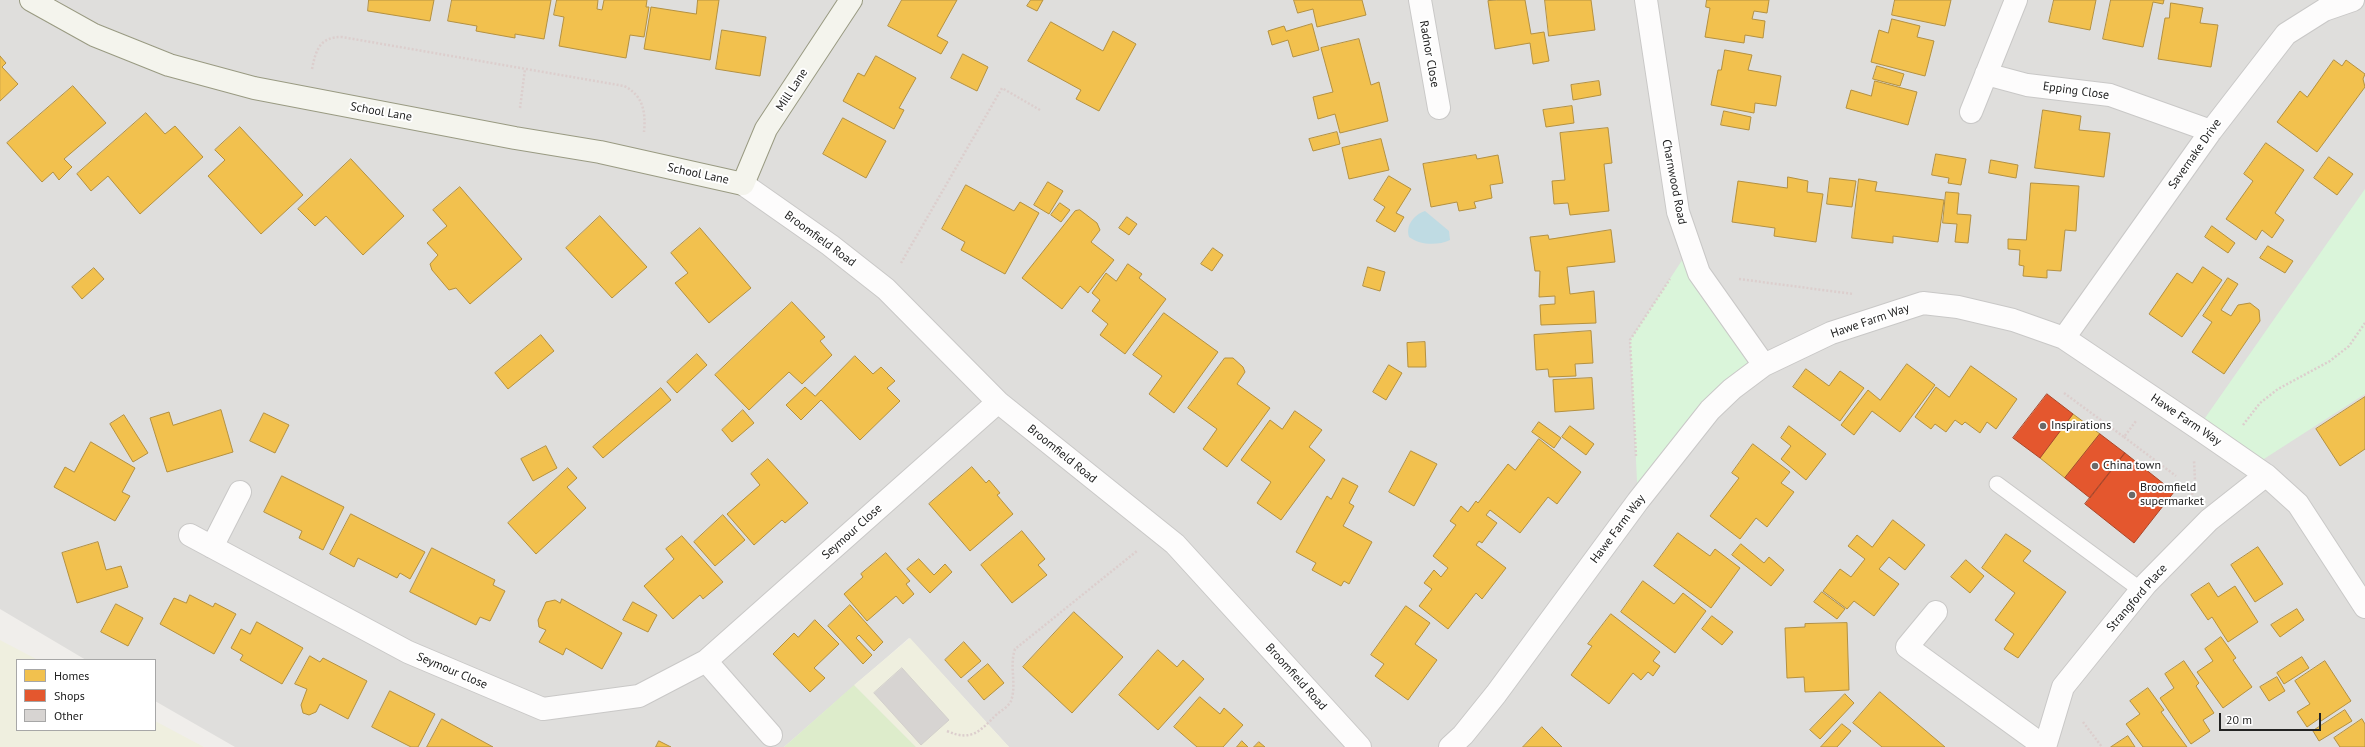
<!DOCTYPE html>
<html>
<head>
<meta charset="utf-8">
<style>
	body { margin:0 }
	#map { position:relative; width:2365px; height:747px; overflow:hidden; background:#f0eeeb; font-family:"PT Sans",sans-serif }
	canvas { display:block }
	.legend { position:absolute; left:16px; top:659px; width:140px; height:72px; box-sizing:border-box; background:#fff; border:1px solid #a7a7a7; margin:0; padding:5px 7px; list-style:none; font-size:12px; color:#222 }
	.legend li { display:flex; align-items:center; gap:8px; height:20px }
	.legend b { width:20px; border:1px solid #a7a7a7 }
	.scale { position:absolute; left:2219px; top:713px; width:102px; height:18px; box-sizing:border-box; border:2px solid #222; border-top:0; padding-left:5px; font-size:12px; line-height:14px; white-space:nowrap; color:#222; -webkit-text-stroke:3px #fff; paint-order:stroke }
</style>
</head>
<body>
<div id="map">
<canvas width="2365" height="747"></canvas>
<ul class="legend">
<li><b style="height:11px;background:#f2c14e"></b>Homes</li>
<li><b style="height:11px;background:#e4572e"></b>Shops</li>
<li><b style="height:11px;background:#d7d4d2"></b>Other</li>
</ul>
<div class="scale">20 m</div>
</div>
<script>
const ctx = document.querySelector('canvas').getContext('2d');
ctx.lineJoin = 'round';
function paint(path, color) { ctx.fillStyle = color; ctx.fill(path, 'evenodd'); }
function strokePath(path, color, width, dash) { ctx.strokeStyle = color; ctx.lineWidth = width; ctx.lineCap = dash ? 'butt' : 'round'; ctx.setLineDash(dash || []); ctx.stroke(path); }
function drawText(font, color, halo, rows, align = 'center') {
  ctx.font = font + ' "PT Sans",sans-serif'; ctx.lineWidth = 4; ctx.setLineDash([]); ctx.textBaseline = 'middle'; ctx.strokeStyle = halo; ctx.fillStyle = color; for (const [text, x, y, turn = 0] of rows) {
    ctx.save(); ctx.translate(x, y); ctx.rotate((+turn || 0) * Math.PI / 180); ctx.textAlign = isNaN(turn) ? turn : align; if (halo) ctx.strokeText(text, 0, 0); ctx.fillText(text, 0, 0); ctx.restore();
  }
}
paint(new Path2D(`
	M0,0H2365V747H1009L909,638L784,747H235L155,701V660H86L0,609Z`), '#dfdedc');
paint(new Path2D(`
	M910,638L1009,747H916L854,685Z
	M0,640L38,660H17V730H155V721L204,747H0Z`), '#efefdf');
paint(new Path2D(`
	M854,685L916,747H784Z`), '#ddeccb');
paint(new Path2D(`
	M2365,189V394L2253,466L2198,428Z
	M1690,248L1764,365L1638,501L1630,340Z`), '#daf5da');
paint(new Path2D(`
	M1425,211L1449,231L1450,240C1437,246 1420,245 1409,237C1405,225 1415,214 1425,211Z`), '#bfdbe3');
const homes = new Path2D(`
	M369,0H434L430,21L368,11Z
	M452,0H551L544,39L515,34V38L476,31L477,26L448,21Z
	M557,0H598L597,9L602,10L604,0H647L646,7H649L644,37L630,35L626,58L559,46L564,17L554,15Z
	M698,0H719L710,60L644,49L651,7L696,14Z
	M902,0H957L937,36L948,42L941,54L888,26Z
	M1031,0H1043L1037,11L1027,6Z
	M1294,0H1362L1366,15L1317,27L1313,9L1298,13Z
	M1497,0H1525L1531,34L1544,32L1549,61L1533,64L1530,43L1495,49L1488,1Z
	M1545,0H1591L1595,30L1549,36Z
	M1707,0H1769L1767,13L1754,11L1752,19L1765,21L1763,38L1745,35L1744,43L1705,37L1710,8L1706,7Z
	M1895,0H1951L1945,26L1892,15Z
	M2054,0H2096L2090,30L2049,22Z
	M2111,0H2164L2163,4L2153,2L2143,47L2103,39Z
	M2171,3L2203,8L2200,23L2218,25L2211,67L2158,59L2165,18H2169Z
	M1892,19L1920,26L1917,37L1934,41L1925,76L1871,62L1879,30L1888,33Z
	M1051,22L1103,51L1113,31L1136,44L1099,111L1076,99L1081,90L1028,61Z
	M1312,24L1319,50L1293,57L1288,40L1272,45L1268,31L1284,26L1286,31Z
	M722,30L766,37L760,76L716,69Z
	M1359,39L1371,85L1379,82L1388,121L1340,133L1335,114L1318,119L1313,97L1333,92L1321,48Z
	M1725,50L1752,55L1748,70L1781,76L1776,106L1755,103L1754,113L1711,105L1718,70H1721Z
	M963,54L988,67L977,91L951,78Z
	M0,56L6,63L2,67L18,84L0,101Z
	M876,56L916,78L899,108L904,110L894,129L843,101L858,73L864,76Z
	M2334,60L2342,66L2346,60L2365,74L2363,79L2365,87L2317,152L2277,122L2300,91L2307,97Z
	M1877,66L1904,74L1900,86L1873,79Z
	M1599,81L1601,95L1573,100L1571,85Z
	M1875,81L1917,92L1908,125L1846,108L1851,90L1871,96Z
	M73,86L106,123L64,159L72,167L59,180L53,172L42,182L7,143Z
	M1572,106L1574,123L1546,127L1543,110Z
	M2043,110L2081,116L2079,130L2110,133L2104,177L2035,168Z
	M1724,111L1751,117L1749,130L1721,125Z
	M146,113L165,134L175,126L203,157L140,214L108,176L91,191L77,174Z
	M843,118L886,141L866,178L823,154Z
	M240,127L303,195L261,234L208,176L225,160L215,150Z
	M1608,128L1612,163L1604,164L1609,211L1570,215L1568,203L1554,204L1552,181L1565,180L1560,133Z
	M1337,132L1340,144L1313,151L1309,139Z
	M1381,139L1389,170L1349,179L1342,148Z
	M2266,143L2304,170L2275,213L2284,220L2272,238L2262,230L2256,240L2226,219L2253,181L2244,174Z
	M1936,154L1966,159L1961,185L1948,183L1949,178L1932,175Z
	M1476,155L1477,159L1498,155L1503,183L1490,185L1492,198L1474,202L1476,208L1459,211L1457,202L1431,207L1423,164Z
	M2329,157L2353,174L2337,195L2314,178Z
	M351,159L404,216L363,255L326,216L315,226L298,209Z
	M1991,160L2018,165L2016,178L1989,173Z
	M1389,176L1411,189L1396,213L1404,217L1395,232L1376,221L1385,207L1374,200Z
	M1788,177L1808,181L1807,192L1823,194L1816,242L1774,236L1775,228L1732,222L1738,181L1787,188Z
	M1830,178L1856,181L1852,207L1827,204Z
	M1859,179L1877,182L1875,191L1944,200L1938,242L1893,236V243L1852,238Z
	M1048,182L1063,191L1049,214L1034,205Z
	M2031,183L2079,186L2076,231L2065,230L2061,271L2047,270V278L2023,276L2024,266L2019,265L2020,250L2008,249V239L2026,240Z
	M966,185L1014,211L1020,202L1039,213L1005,274L961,250L965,242L942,229Z
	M460,187L522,259L470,304L456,288L449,290L432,270L430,264L438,255L427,243L447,226L433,210Z
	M1946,192L1959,193L1957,214L1971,215L1968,243L1955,242L1957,224L1943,223Z
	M1060,203L1070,210L1061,222L1051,215Z
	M1080,210L1097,223L1100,230L1091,242L1114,260L1088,293L1080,286L1062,309L1022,278L1075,211Z
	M600,216L647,267L612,298L566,248Z
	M1127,217L1137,224L1129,235L1119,228Z
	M2212,226L2235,243L2228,253L2205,237Z
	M700,228L751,288L709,323L675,283L688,273L671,253Z
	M1611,230L1615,262L1567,267L1570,294L1594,291L1596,323L1541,325L1540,305L1555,304V296L1539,297L1540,271H1535L1530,237L1548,235L1549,239Z
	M2268,246L2293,261L2285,273L2260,258Z
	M1213,248L1223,255L1212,271L1201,264Z
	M1128,264L1142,274L1139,278L1166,299L1125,354L1100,335L1108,324L1092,311L1100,300L1092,293L1106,273L1116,281Z
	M1368,267L1385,272L1380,291L1363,286Z
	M2203,267L2222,280L2182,337L2149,314L2177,273L2192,283Z
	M94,268L104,279L82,299L72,287Z
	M2228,278L2238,284L2221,310L2231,316L2238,305L2250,303L2259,310L2260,321L2224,374L2192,352L2212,322L2203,316Z
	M792,302L825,337L820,341L832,355L802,384L789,372L749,410L715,375Z
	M1164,313L1218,352L1174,413L1149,394L1162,376L1133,355Z
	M1591,331L1593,363L1575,364L1576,376L1549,377L1548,369L1536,370L1534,335Z
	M541,335L554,351L508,389L495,373Z
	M1425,342L1426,367H1408L1407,343Z
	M697,354L707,365L677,393L667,382Z
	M855,356L873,374L881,367L895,381L887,388L900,401L860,440L821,400L801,420L786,405L805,387L815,396Z
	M1225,358H1233L1243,367L1245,372L1237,384L1270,408L1227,467L1203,449L1217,429L1188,408Z
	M1907,364L1935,385L1900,432L1872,411L1854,435L1841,425L1868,390L1880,400Z
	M1389,365L1402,373L1386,400L1373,392Z
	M1971,366L2017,399L1996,429L1987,422L1980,433L1965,422L1962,425L1955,420L1946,432L1935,424L1931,429L1915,417L1936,387L1949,397Z
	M1806,369L1829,386L1840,371L1864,388L1840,421L1793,387Z
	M1592,378L1594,409L1555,412L1553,380Z
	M661,388L671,400L603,458L593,447Z
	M2365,397V449L2340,466L2316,429Z
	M221,410L233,452L167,472L150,418L169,412L173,425Z
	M743,410L754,423L732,442L722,430Z
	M1295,411L1322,430L1309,447L1325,460L1281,520L1257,503L1271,482L1241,460L1270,420L1282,429Z
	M264,413L289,425L275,453L250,441Z
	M2073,414L2100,434L2065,478L2040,458Z
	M124,415L148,453L133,462L110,424Z
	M1539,422L1561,438L1554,448L1532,432Z
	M1570,426L1594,444L1586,455L1562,437Z
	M1789,426L1826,454L1806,480L1781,459L1791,446L1781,438Z
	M1539,439L1581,472L1557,504L1548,497L1520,533L1490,510L1486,515L1497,523L1482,543L1479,541L1476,545L1506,568L1482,599L1476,593L1448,629L1419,606L1432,589L1424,583L1434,570L1441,577L1448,568L1433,556L1456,525L1450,521L1461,506L1468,512L1476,501L1478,503L1508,464L1515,470Z
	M91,442L135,468L122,492L130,496L115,521L54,487L65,467L74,472Z
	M1753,444L1790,472L1781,483L1794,492L1767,527L1756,518L1740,539L1710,516L1739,478L1732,473Z
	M546,446L557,468L533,481L521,459Z
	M1411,451L1437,464L1414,506L1389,492Z
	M768,459L808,503L785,523L782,520L754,545L727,514L760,485L751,474Z
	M972,467L986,483L989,480L1000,493L997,495L1013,514L970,551L929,504Z
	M568,468L577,478L567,487L586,508L536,554L508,523Z
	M282,476L344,507L323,550L299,538L302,531L264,512Z
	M1343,478L1358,486L1349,503L1354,506L1343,526L1372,542L1349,584L1344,581L1341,586L1312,570L1316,563L1296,552L1327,496L1331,499Z
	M351,514L425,552L410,579L400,573L397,578L358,558L354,567L330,554Z
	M723,515L745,540L715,566L694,542Z
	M1893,520L1925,545L1905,570L1889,557L1879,569L1899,584L1874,616L1854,601L1847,609L1823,591L1840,569L1851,577L1865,559L1848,546L1857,535L1872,547Z
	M1022,531L1045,559L1038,565L1047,575L1012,603L981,565Z
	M1678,533L1710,556L1715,549L1740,568L1711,608L1654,566Z
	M2006,534L2031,551L2023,561L2066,592L2018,658L2004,649L2014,634L1995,620L2015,593L1982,568Z
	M682,536L723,582L703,599L700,595L673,619L644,586L674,559L666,549Z
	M98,542L106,570L121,566L128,587L77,603L62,553Z
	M1741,544L1764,563L1769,557L1784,570L1771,586L1732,555Z
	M2258,547L2283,584L2255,602L2231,565Z
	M432,548L495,580L493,585L505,591L490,621L480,617L476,625L410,592Z
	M886,553L910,581L906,584L914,594L903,604L896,596L867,621L844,594L863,577L861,574Z
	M919,559L934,575L945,564L952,572L930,593L907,569Z
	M1966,560L1984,576L1970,593L1951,577Z
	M1643,581L1674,604L1683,593L1706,611L1675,653L1621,612Z
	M2209,583L2218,597L2235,586L2258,622L2228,642L2212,617L2208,620L2191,595Z
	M1822,592L1845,609L1837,619L1814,602Z
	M190,595L213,607L215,603L236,614L214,654L160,624L174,598L186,603Z
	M562,599L622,633L602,669L566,648L563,655L539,642L546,630L539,627L538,620L546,602L555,600L560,603Z
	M633,602L657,615L648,632L623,620Z
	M116,604L143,618L128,646L101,632Z
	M850,605L883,642L874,651L859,635L856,638L872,655L863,664L828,626Z
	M1406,606L1430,623L1415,644L1437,660L1408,700L1375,676L1384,664L1371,655Z
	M2297,609L2304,620L2280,637L2271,625Z
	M1074,612L1123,657L1072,713L1023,667Z
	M1611,614L1660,652L1653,661L1660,666L1653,676L1648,672L1641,680L1633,673L1609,704L1571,675L1592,646L1588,644Z
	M1712,616L1733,632L1722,645L1702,629Z
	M815,620L839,644L814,668L825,678L810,692L773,654L794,633L798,637Z
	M257,622L303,648L282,684L240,660L243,655L231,648L241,629L250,634Z
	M1847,623L1849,690L1805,692L1804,677L1787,678L1785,628L1805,627V624Z
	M2221,637L2236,658L2233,660L2252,687L2223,708L2197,672L2213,661L2205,649Z
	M964,642L981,661L961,678L945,660Z
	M1158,650L1177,667L1183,660L1204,679L1158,730L1119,695Z
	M310,656L320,662L323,658L367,681L348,719L320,704L316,712L309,715L303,713L301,705L307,689L295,684Z
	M2302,657L2309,668L2284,684L2277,673Z
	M2184,661L2199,683L2196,686L2214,713L2203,720L2210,731L2191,744L2160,698L2174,688L2165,674Z
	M2325,661L2351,701L2321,721L2320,718L2307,727L2297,712L2310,704L2295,681Z
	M988,664L1004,683L984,700L968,681Z
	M2277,677L2285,691L2269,701L2260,687Z
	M2148,688L2164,710L2161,712L2187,747H2143L2126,724L2140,714L2130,701Z
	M390,691L435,714L418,747H411L372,727Z
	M1880,692L1945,747H1882L1853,723Z
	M1845,694L1854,703L1820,739L1810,730Z
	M1200,697L1220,714L1224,708L1243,725L1223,747H1197L1174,727Z
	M2345,710L2352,721L2319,741L2313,731Z
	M442,719L493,747H427Z
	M2362,719L2365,724V747H2340L2334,738Z
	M1842,724L1851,731L1837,747H1821Z
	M1542,727L1562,747H1523Z
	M2128,736L2135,747H2111Z
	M659,741L671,747H656Z
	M1242,741L1248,747H1237Z
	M1259,742L1265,747H1254Z`);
paint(homes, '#f2c14e');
strokePath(homes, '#b49141', 1);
const shops = new Path2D(`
	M2047,394L2073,414L2040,458L2013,438Z
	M2100,434L2125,453L2090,498L2065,478Z
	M2125,453L2174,492L2134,543L2085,504Z`);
paint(shops, '#e4572e');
strokePath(shops, '#aa472a', 1);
const building = new Path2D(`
	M902,668L949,720L921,745L874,693Z`);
paint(building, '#d7d4d2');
strokePath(building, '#d3d0cc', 1);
const lane = new Path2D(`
	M1997,484L2141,590`);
const street = new Path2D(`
	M1420,0L1439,108
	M1646,0L1678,212L1699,273L1764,365
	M1986,74L2027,85L2110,95L2211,131
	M1971,112L2016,0
	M743,184L830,245L886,289L998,402L1175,544L1360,747
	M2064,338L2211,131L2286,34L2324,10L2353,0
	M190,535L408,652L543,709L639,696L706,661L998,402
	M212,547L240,492
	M1936,612L1907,647L2045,747
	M706,661L771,735
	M1450,747L1463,735L1496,694L1638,501L1710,410L1732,389L1764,365L1831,333L1923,303L1958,307L2013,320L2064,338L2198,428L2266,475L2298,504L2365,607
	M2045,747L2063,687L2146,584L2209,520L2266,475`);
const secondary = new Path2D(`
	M31,0L94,35L169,65L254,88L515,138L600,152L743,184L766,129L851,0`);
strokePath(lane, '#c9c8c7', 17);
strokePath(street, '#c9c8c7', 24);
strokePath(secondary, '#999a82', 24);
strokePath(new Path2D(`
	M312,69C316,49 320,37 342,37L624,86C643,95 646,112 644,132
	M520,108L525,69
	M901,263L1002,88L1040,110
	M1739,279L1853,294
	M2064,393L2124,437L2136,421
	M2243,425L2260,403L2278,389L2330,361L2349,346L2365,323
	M2124,437L2176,476
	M1636,456L1630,340L1670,279
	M2192,495L2195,481L2194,460
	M2083,722L2102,747
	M947,731C972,742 980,731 997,714C1001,711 1009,706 1011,701C1017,684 1009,667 1015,649L1137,551`), '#dccecd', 2.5, [2, 2]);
strokePath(lane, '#fdfcfc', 15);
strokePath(street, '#fdfcfc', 22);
strokePath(secondary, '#f4f4ed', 22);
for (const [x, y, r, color] of [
	[2043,426,4,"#6a6968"],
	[2095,466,4,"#6a6968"],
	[2132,495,4,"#6a6968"]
]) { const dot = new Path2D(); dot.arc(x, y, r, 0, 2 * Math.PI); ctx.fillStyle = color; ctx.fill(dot); strokePath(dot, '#fff', 1.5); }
drawText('12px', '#222', '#fff', [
	["Radnor Close",1429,54,80],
	["Mill Lane",792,90,-57],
	["Epping Close",2076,91,8],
	["School Lane",381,112,10],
	["Savernake Drive",2195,154,-55],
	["School Lane",698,174,12],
	["Charnwood Road",1674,182,79],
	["Broomfield Road",820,239,36],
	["Hawe Farm Way",1870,321,-19],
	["Hawe Farm Way",2186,420,34],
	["Broomfield Road",1062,454,39],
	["Hawe Farm Way",1618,529,-53],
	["Seymour Close",852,532,-42],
	["Strangford Place",2137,598,-49],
	["Seymour Close",452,671,23],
	["Broomfield Road",1296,677,48]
]);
drawText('12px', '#222', '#fff', [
	["Inspirations",2051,426],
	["China town",2103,466],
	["Broomfield",2140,488],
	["supermarket",2140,502]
], 'left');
</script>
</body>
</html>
